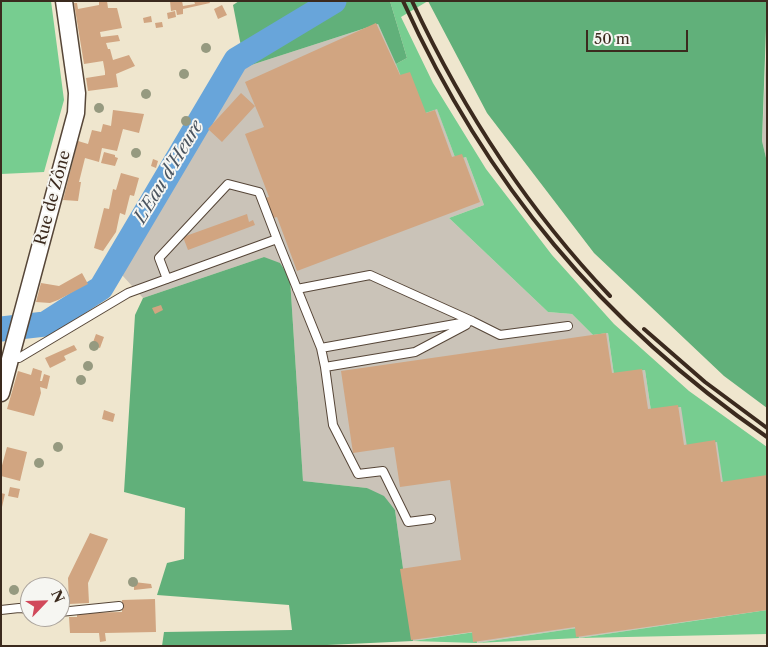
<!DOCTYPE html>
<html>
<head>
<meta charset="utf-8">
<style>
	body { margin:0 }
	#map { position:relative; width:768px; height:647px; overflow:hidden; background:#efe6ce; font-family:"Libre Caslon Text",serif }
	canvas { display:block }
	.frame { position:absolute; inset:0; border:2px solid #3b2a1e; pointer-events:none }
	.north { position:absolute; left:20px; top:577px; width:50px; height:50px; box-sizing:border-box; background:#f6f6f2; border:1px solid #aba49d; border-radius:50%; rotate:66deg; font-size:14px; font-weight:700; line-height:20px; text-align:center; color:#3b2a1e }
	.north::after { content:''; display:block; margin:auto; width:18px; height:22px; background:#d1495b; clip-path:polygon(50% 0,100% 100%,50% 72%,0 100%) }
	.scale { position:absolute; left:586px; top:30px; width:102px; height:22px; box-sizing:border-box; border:2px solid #3b2a1e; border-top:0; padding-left:6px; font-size:15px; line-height:18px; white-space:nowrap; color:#3b2a1e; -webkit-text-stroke:4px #f6f6f2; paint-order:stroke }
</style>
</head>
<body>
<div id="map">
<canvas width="768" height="647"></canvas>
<div class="frame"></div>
<div class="north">N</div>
<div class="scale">50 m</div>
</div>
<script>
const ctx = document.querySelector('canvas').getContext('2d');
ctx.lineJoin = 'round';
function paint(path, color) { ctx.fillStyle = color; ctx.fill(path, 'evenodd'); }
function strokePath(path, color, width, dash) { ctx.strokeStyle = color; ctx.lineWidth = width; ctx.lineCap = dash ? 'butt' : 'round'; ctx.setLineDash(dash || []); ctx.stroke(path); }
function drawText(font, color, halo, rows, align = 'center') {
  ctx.font = font + ' "Libre Caslon Text",serif'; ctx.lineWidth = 4; ctx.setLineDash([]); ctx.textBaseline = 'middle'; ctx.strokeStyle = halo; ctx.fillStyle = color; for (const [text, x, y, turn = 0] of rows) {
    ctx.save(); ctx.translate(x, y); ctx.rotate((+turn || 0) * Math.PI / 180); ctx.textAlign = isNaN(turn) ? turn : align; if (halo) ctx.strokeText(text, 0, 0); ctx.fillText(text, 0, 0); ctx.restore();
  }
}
paint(new Path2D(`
	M378,24L403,78L418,116L437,108L456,160L466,157L484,205L449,218L548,312L572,314L593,335L608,333L614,375L645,370L651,411L681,407L717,442L767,476V610L579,638L577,628L476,643L474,632L413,641L395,510L367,488L303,481L290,278L264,257L143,298L122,275L245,67Z
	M767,32V162L762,141Z`), '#cac3b8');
paint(new Path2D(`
	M1,1H51L64,100L44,172L1,174Z
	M390,1H428L401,17L433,83L486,169L552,255L614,324L689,391L767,447V476L723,483L717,442L687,447L681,407L651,411L645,370L614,375L608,333L593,335L572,314L548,312L449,218L484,205L466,157L456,160L437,109L417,116L396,64L407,58Z
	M767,610V634L579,638L476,643L413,641L475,632L477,643L577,628L579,638Z`), '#77cd90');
paint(new Path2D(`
	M239,1H390L407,58L396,64L378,24L245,67L233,5Z
	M428,1H767L762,141L767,162V408L724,376L594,253L487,113Z
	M264,257L280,263L290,278L303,481L367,488L384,496L395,510L413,641L306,646H162L164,632L292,630L289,605L157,595L167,563L184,559L185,508L124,492L135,315L143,298Z`), '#61b07a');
strokePath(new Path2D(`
	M1,329L45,324L101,288L236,60L334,1`), '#68a5da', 25);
paint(new Path2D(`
	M105,1H107L108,8H117L122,28L100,32L101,37L118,35L120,41L106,43L108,49H110L113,60L129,55L135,66L116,74L118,87L88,91L86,78L105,75V72L103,61L84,64L74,3H77L78,9L99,5V2Z
	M170,1H182L183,6L195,4L194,1H209L210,3L183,9V14L177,15L176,10L171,11Z
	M222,5L227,15L218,19L214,9Z
	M175,11L176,17L168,19L167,13Z
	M151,16L152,22L144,23L143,18Z
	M162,22L163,27L156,28L155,23Z
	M376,23L400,75L410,72L426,113L435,110L452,157L462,154L480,202L297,271L277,217L273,218L265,198L269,197L245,134L264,127L245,82Z
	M241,93L255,106L222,142L208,129Z
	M113,110L144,114L139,133L123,129L117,151L102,148L99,162L85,158L79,182H81L78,201L63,200L78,141L88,144L92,130L101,132L103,124L111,126Z
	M104,152L115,155V157L118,158L115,166L101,163Z
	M153,159L158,161L156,168L151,166Z
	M121,173L139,178L134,196L130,195L125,215L120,213L116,232L103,251L94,248L104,208L109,209L113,189L116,190Z
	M247,214L249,222L253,220L255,225L188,250L183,237Z
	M82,273L88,284L58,300L50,303L36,302L41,283L59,286Z
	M161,305L163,310L155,314L152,308Z
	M606,333L612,373L642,369L648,409L678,405L684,445L715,440L721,482L767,475V610L576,637L575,627L473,642L472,632L411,640L400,569L461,560L450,480L400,487L394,447L353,453L341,371Z
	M96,334L104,337L100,348L92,345Z
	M74,345L77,350L64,356L66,360L50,368L45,358Z
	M33,368L42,371L40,381H42L44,374L50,376L47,389L40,387L41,393L34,416L7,409L18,371L31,375Z
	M104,410L115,414L113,422L102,419Z
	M7,447L27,452L20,481L1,476V469Z
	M10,487L20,489L18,498L8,496Z
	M1,493L5,494L2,507H1Z
	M90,533L108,539L88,583L89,603L69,604L68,578Z
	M134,582L151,584L152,588L134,590Z
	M155,599L156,632L105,633L106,641L100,642L99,633H70L69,617H77V613L122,612V600Z`), '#d1a581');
const lane = new Path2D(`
	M167,279L159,258L228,184L259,192L277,239
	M297,289L370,275L472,321
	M321,348L472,321L500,335L568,326
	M11,356L19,358L128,293L277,239L321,348L325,367L333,425L358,474L383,471L408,522L431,519
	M325,367L415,352L466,325
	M1,610L19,608L30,609
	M60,612L119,606`);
const street = new Path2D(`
	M1,393L76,113L77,93L64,1`);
strokePath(lane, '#564638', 10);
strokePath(street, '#564638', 19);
strokePath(lane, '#fff', 8);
strokePath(street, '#fff', 16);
strokePath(new Path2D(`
	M403,1C486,184 602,323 767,437
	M412,1C463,110 527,209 610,296
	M644,329L705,382L767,428`), '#3b2a1e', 4);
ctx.fillStyle = '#969a80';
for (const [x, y] of [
	[206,48],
	[184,74],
	[146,94],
	[99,108],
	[186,121],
	[136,153],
	[94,346],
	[88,366],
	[81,380],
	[58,447],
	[39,463],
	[133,582],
	[14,590]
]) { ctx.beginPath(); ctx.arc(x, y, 5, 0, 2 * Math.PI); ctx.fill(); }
drawText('16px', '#3b2a1e', '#f6f6f2', [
	["Rue de Zône",53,198,-75]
]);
drawText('italic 18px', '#4b5560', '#f6f6f2', [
	["L'Eau d'Heure",169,172,-59]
]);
</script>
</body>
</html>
